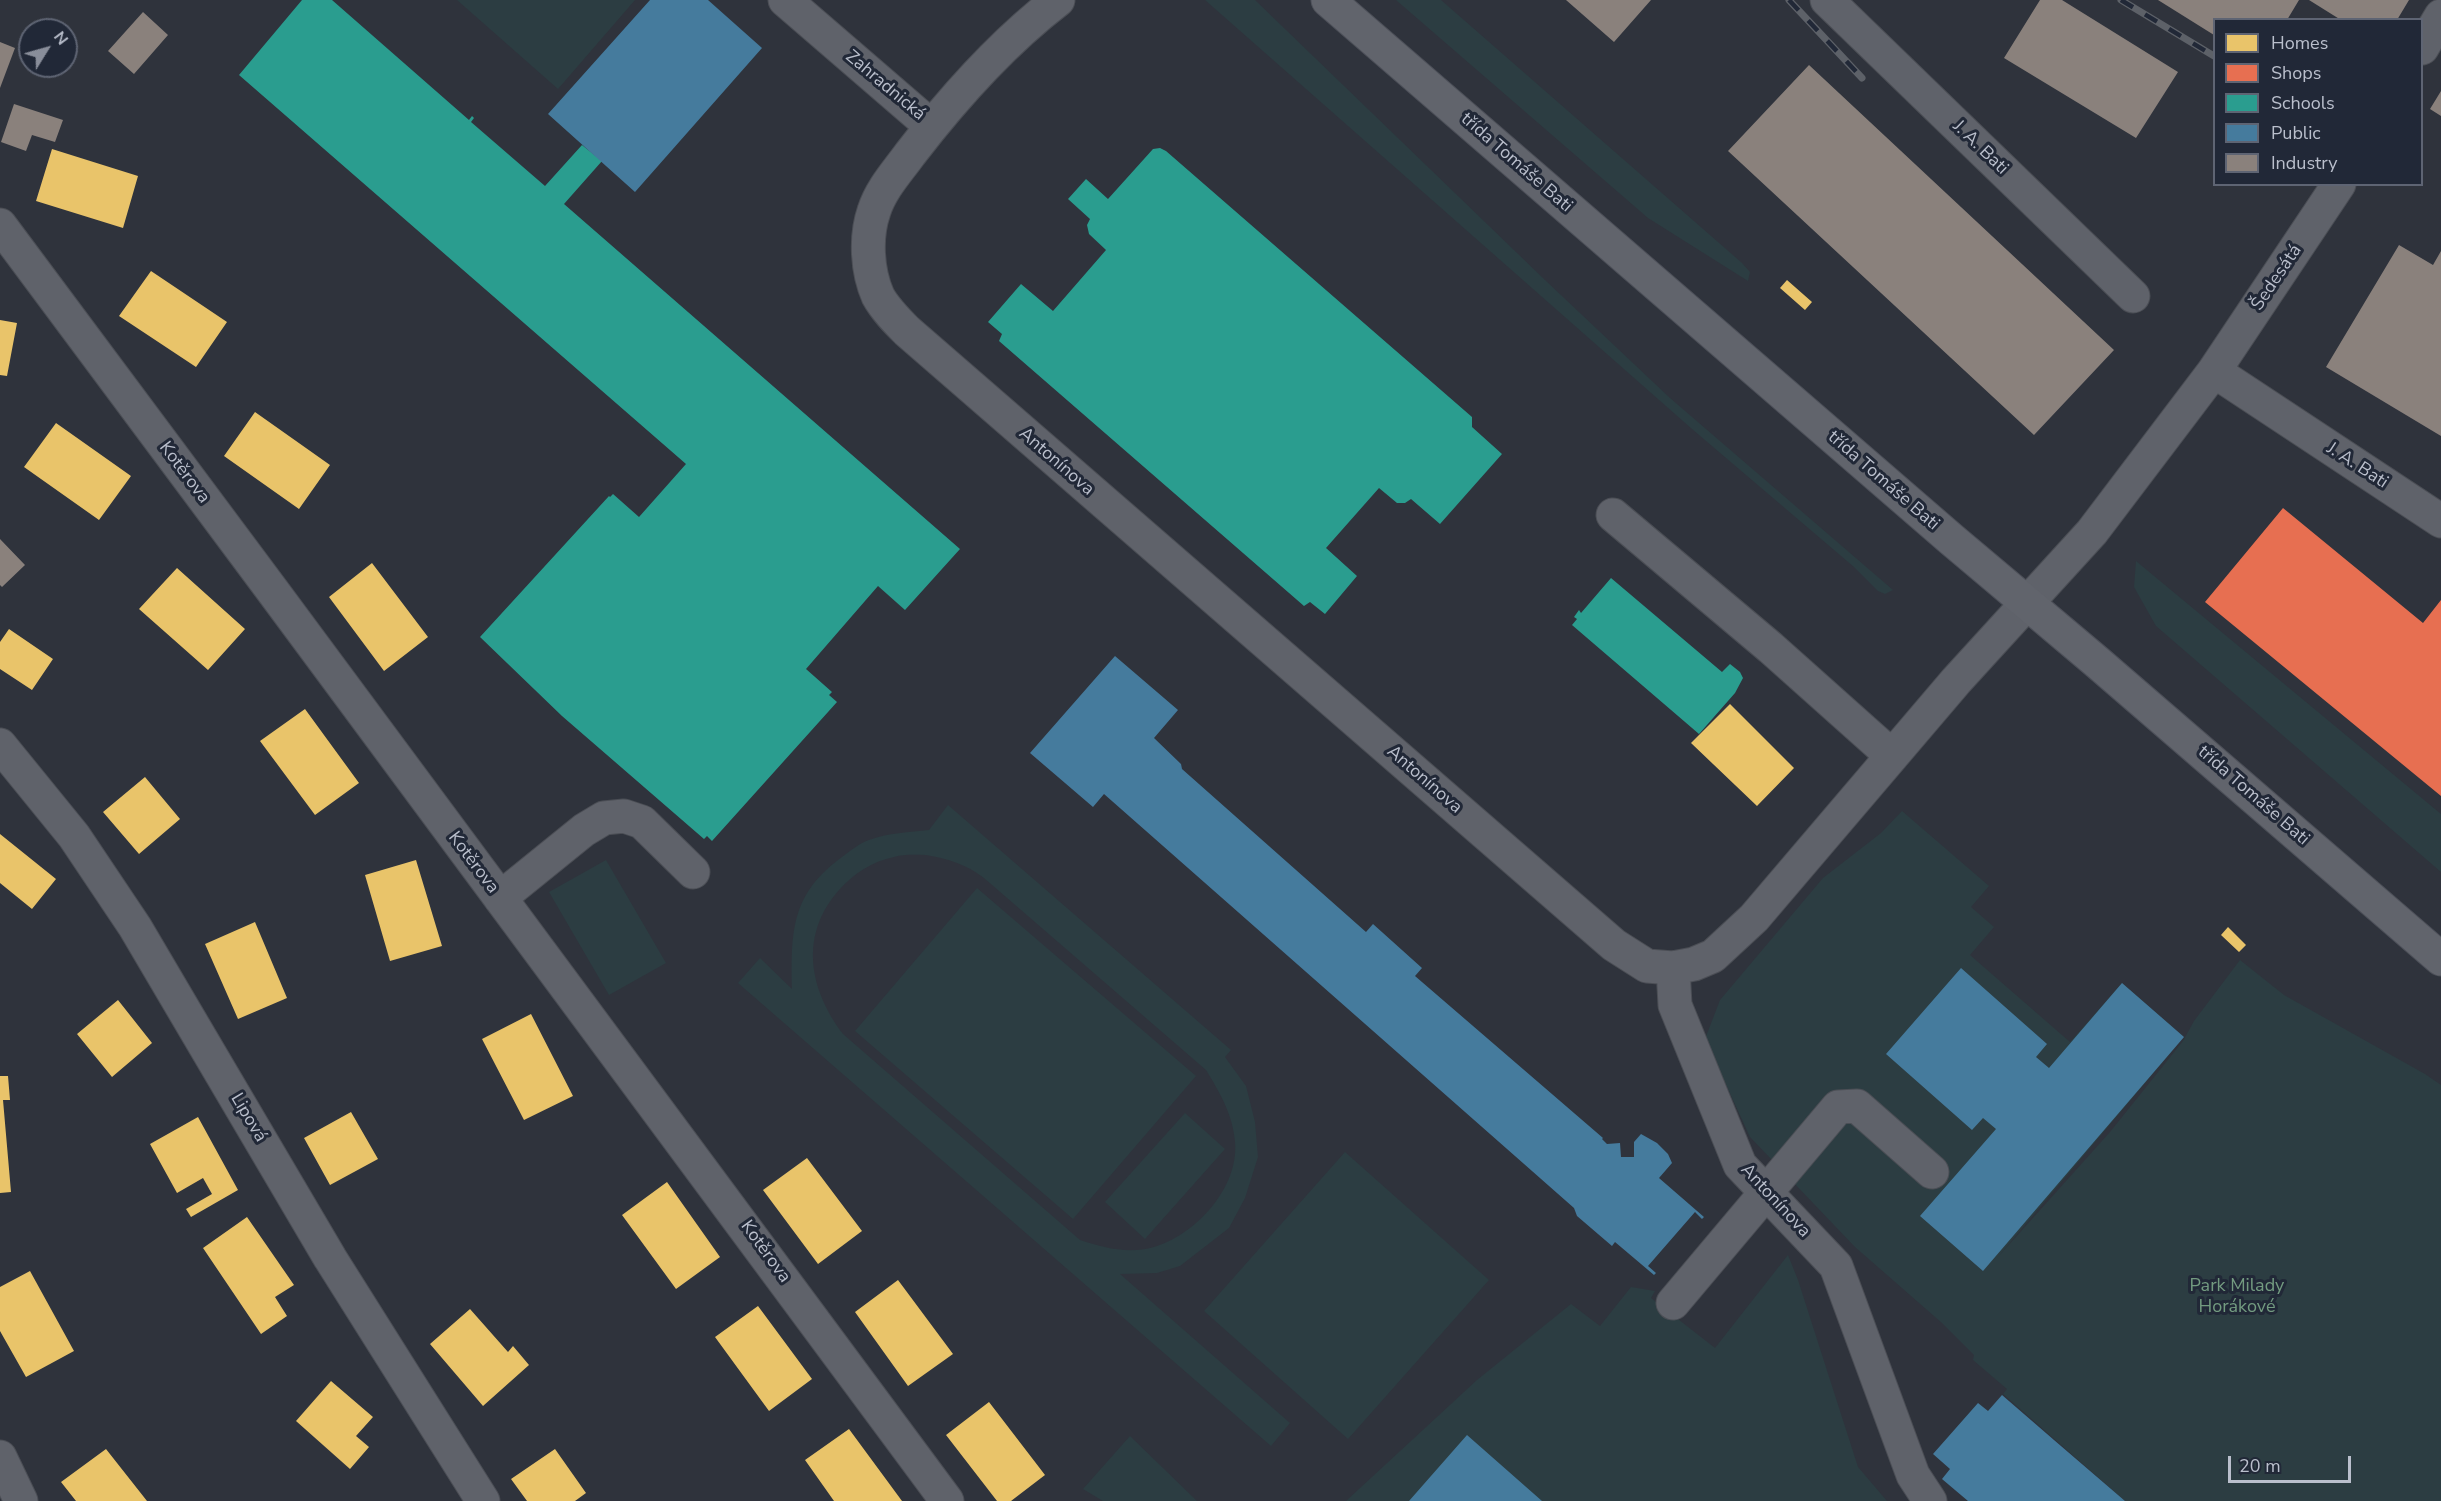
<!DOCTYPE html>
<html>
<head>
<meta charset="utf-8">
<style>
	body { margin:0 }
	#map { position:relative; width:2441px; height:1501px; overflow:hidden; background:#2f333c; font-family:"Nunito Sans",sans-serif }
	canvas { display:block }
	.legend { position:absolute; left:2213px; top:18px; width:210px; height:168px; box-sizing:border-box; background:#212837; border:2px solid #5e6473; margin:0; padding:8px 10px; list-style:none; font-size:18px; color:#babfcc }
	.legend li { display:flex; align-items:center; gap:12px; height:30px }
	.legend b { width:30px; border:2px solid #5e6473 }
	.north { position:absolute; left:18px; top:18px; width:60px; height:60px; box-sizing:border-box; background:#212837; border:2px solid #5e6473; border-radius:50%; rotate:53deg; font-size:16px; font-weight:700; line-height:24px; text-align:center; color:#babfcc }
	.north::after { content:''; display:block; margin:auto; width:21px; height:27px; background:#898e9a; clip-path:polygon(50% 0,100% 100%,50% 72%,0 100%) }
	.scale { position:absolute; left:2228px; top:1456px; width:123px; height:27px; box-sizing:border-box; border:3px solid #babfcc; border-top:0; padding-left:8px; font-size:18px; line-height:21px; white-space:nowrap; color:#babfcc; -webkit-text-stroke:4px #212837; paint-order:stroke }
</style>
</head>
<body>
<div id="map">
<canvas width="2441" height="1501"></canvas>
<ul class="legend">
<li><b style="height:16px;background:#e9c46a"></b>Homes</li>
<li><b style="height:16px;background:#e76f51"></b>Shops</li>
<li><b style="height:16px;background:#2a9d8f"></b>Schools</li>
<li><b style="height:16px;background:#457b9d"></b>Public</li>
<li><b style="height:16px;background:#8a817c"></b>Industry</li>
</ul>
<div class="north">N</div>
<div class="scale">20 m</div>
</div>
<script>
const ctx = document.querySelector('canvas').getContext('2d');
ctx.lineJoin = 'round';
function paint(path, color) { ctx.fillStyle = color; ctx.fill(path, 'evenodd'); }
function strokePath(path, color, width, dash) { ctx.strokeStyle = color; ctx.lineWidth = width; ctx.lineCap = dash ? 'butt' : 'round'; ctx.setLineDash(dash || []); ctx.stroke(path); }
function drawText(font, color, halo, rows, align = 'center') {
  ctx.font = font + ' "Nunito Sans",sans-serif'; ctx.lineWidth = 6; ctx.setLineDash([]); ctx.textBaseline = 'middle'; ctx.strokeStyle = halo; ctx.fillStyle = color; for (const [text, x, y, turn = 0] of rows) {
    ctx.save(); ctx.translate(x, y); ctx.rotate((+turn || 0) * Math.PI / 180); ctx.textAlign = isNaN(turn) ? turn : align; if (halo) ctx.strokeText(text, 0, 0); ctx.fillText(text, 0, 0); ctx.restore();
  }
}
paint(new Path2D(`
	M457,0H635L558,89Z
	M1205,0H1255L1545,280L1670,398L1893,590L1885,594L1878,591L1854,567L1692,429Z
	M1396,0H1441L1742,263L1750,272L1748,281L1648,218Z
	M2136,561L2441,814V872L2156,626L2134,587Z
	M948,805L1231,1050L1225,1057L1246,1086L1255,1122L1258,1157L1245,1198L1229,1228L1180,1266L1157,1273L1120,1274L1290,1423L1271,1446L738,983L760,958L792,989C791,931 791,894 842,857C850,851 860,843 869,840C887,833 910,832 929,830ZM926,855C948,859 966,864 984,878L1206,1070C1220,1093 1233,1115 1235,1142C1239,1187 1197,1233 1157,1246C1131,1255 1104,1248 1080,1240L843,1034C809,989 799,935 839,890C853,874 873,861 894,857C904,854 916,855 926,855Z
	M1902,811L1989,886L1971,907L1994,927L1970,955L2070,1042L2122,983L2184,1037L1997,1258L2110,1132L2183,1041L2194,1021L2240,960L2284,995L2425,1074L2441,1085V1501H2125L2003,1394L2007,1389L1973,1360L1974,1355L1942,1323L1855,1247L1750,1137L1705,1039L1720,1000L1823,878L1881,833Z
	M606,860L666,963L609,995L549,892Z
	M977,888L1196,1076L1073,1219L855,1031Z
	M1185,1113L1225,1149L1145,1239L1105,1202Z
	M1345,1152L1489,1280L1348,1439L1204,1311Z
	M1788,1255L1798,1280L1858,1467L1887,1501H1346L1477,1380L1571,1304L1600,1326L1631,1287L1655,1291L1651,1298L1715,1348Z
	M1130,1436L1197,1501H1103L1083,1489Z`), '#2c3d42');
paint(new Path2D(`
	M52,149L138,176L123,228L36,201Z
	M151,271L227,322L196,367L119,316Z
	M1787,280L1812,302L1805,310L1780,288Z
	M0,320L17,323L7,376L0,375Z
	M255,412L330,465L299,509L224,456Z
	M56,423L131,476L99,520L24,467Z
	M372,563L428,637L384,671L329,597Z
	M177,568L245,629L208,670L139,609Z
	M9,629L53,659L32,690L0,669V642Z
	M1730,704L1794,768L1757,806L1691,743Z
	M305,709L359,783L315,815L260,741Z
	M145,777L180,819L139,854L103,812Z
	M0,834L56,879L32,909L0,883Z
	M416,860L442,946L390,961L365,875Z
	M255,922L287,998L238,1019L205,944Z
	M2228,927L2246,945L2239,952L2221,935Z
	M118,1000L152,1043L112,1077L77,1034Z
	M531,1014L573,1096L524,1120L482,1039Z
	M0,1076H8L10,1100H3L11,1192L0,1193Z
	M351,1112L378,1159L330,1185L304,1138Z
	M198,1117L238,1190L191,1217L186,1209L212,1194L203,1178L177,1193L150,1144Z
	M807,1158L862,1231L818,1264L763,1190Z
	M667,1182L720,1257L676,1289L622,1215Z
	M247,1217L294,1285L275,1297L287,1316L261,1334L203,1248Z
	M30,1271L74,1351L26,1377L0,1331V1287Z
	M898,1280L953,1354L908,1386L855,1312Z
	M758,1306L812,1379L769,1411L715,1337Z
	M470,1309L508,1352L513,1346L529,1365L483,1406L430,1344Z
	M331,1381L373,1417L356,1436L369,1447L350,1469L296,1421Z
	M989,1402L1045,1475L1011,1501H997L946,1435Z
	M849,1429L902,1501H834L805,1460Z
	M106,1449L147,1501H76L61,1482Z
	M555,1449L586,1493L575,1501H527L511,1479Z`), '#e9c46a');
paint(new Path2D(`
	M2283,508L2423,623L2441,600V796L2205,602Z`), '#e76f51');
paint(new Path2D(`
	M302,0H332L469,120L472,116L474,118L471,122L545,186L582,145L602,161L564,204L960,549L905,610L878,586L806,669L832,692L829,695L837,702L712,841L707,836L704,839L562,716L480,637L609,496L610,497L613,494L639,517L686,464L239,75Z
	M1160,148L1166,151L1472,417V427L1502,454L1440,524L1411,499L1405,503H1397L1379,488L1326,548L1357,576L1325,614L1310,602L1304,606L999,341L1002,334L988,322L1021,284L1053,311L1106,250L1089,234L1087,225L1090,219L1068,199L1086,179L1108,199L1153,149Z
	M1611,578L1722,672L1730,664L1740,672L1743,678L1735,693L1699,734L1572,625L1577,619L1574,617L1579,610L1581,613Z`), '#2a9d8f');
paint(new Path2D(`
	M650,0H708L762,48L635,192L548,114Z
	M1115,656L1178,710L1154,738L1181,764L1182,769L1366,932L1373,924L1422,968L1415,976L1603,1138L1602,1139L1607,1144L1620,1143L1621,1157H1634V1142L1641,1134L1657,1143L1668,1154L1672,1163L1659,1178L1704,1217L1702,1219L1695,1212L1648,1266L1656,1273L1654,1275L1615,1242L1612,1246L1577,1216L1574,1208L1104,794L1093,807L1030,753Z
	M1961,968L2047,1044L2036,1057L2049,1068L2122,983L2184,1037L1983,1271L1920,1216L1996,1129L1983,1118L1972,1130L1886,1054Z
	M2002,1395L2054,1440L2125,1501H1968L1942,1479L1950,1469L1933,1454L1978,1403L1988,1411Z
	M1467,1435L1542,1501H1409Z`), '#457b9d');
paint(new Path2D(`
	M1566,0H1651L1614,42Z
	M2040,0H2062L2178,72L2136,138L2004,58Z
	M2158,0H2299L2287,20H2214V35Z
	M2309,0H2409L2397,20H2341Z
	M143,12L168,35L134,74L108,51Z
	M0,42L15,48L0,88Z
	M1809,65L2114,350L2034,435L1728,151Z
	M2441,91V116L2430,109Z
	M14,104L63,120L55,142L32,135L26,151L1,142Z
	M2399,245L2433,265L2441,251V436L2326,367Z
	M0,539L25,565L2,587L0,585Z`), '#8a817c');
const minor = new Path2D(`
	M785,0L931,126
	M1058,0C1002,43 953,98 910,154C897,172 881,189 874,211C865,237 867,271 878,296C885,309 897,321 907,331L1614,945L1647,966L1673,968L1694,964L1713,956L1754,918L1956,681L2092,532L2214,371L2339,184
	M1827,0L2133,296
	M2422,48L2441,16
	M0,225C316,650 634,1073 947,1501
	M2214,371L2441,521
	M1613,515L1771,648L1892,756
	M0,745L74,836L135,927L330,1258L483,1501
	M500,898L584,830L604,818L624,816L642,822L693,872
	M1673,968L1675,1005L1740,1165L1836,1266L1913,1475L1930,1501
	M1673,1303L1838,1107L1857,1106L1932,1172
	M0,1457L21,1501`);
const major = new Path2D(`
	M1328,0L1951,539L2097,662L2441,959`);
strokePath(minor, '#4b4e55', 35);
strokePath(major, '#4d5059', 35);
strokePath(minor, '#5f626a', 33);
strokePath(major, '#61646c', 33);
const rail = new Path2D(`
	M1789,0L1862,78
	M2121,0L2214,56`);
strokePath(rail, '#5d6168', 7);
strokePath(rail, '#212837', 4.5, [14]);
drawText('18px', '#babfcc', '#212837', [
	["Zahradnická",885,86,40],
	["J. A. Bati",1980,148,44],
	["třída Tomáše Bati",1516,163,41],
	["Šedesátá",2277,278,-56],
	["Antonínova",1056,462,41],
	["J. A. Bati",2357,466,33],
	["Kotěrova",184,473,53],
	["třída Tomáše Bati",1883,481,41],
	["Antonínova",1424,780,41],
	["třída Tomáše Bati",2253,796,41],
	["Kotěrova",473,863,53],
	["Lipová",248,1118,59],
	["Antonínova",1775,1201,47],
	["Kotěrova",765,1252,54]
]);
drawText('18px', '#739b80', '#212837', [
	["Park Milady",2237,1287],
	["Horákové",2237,1308]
]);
</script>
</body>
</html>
